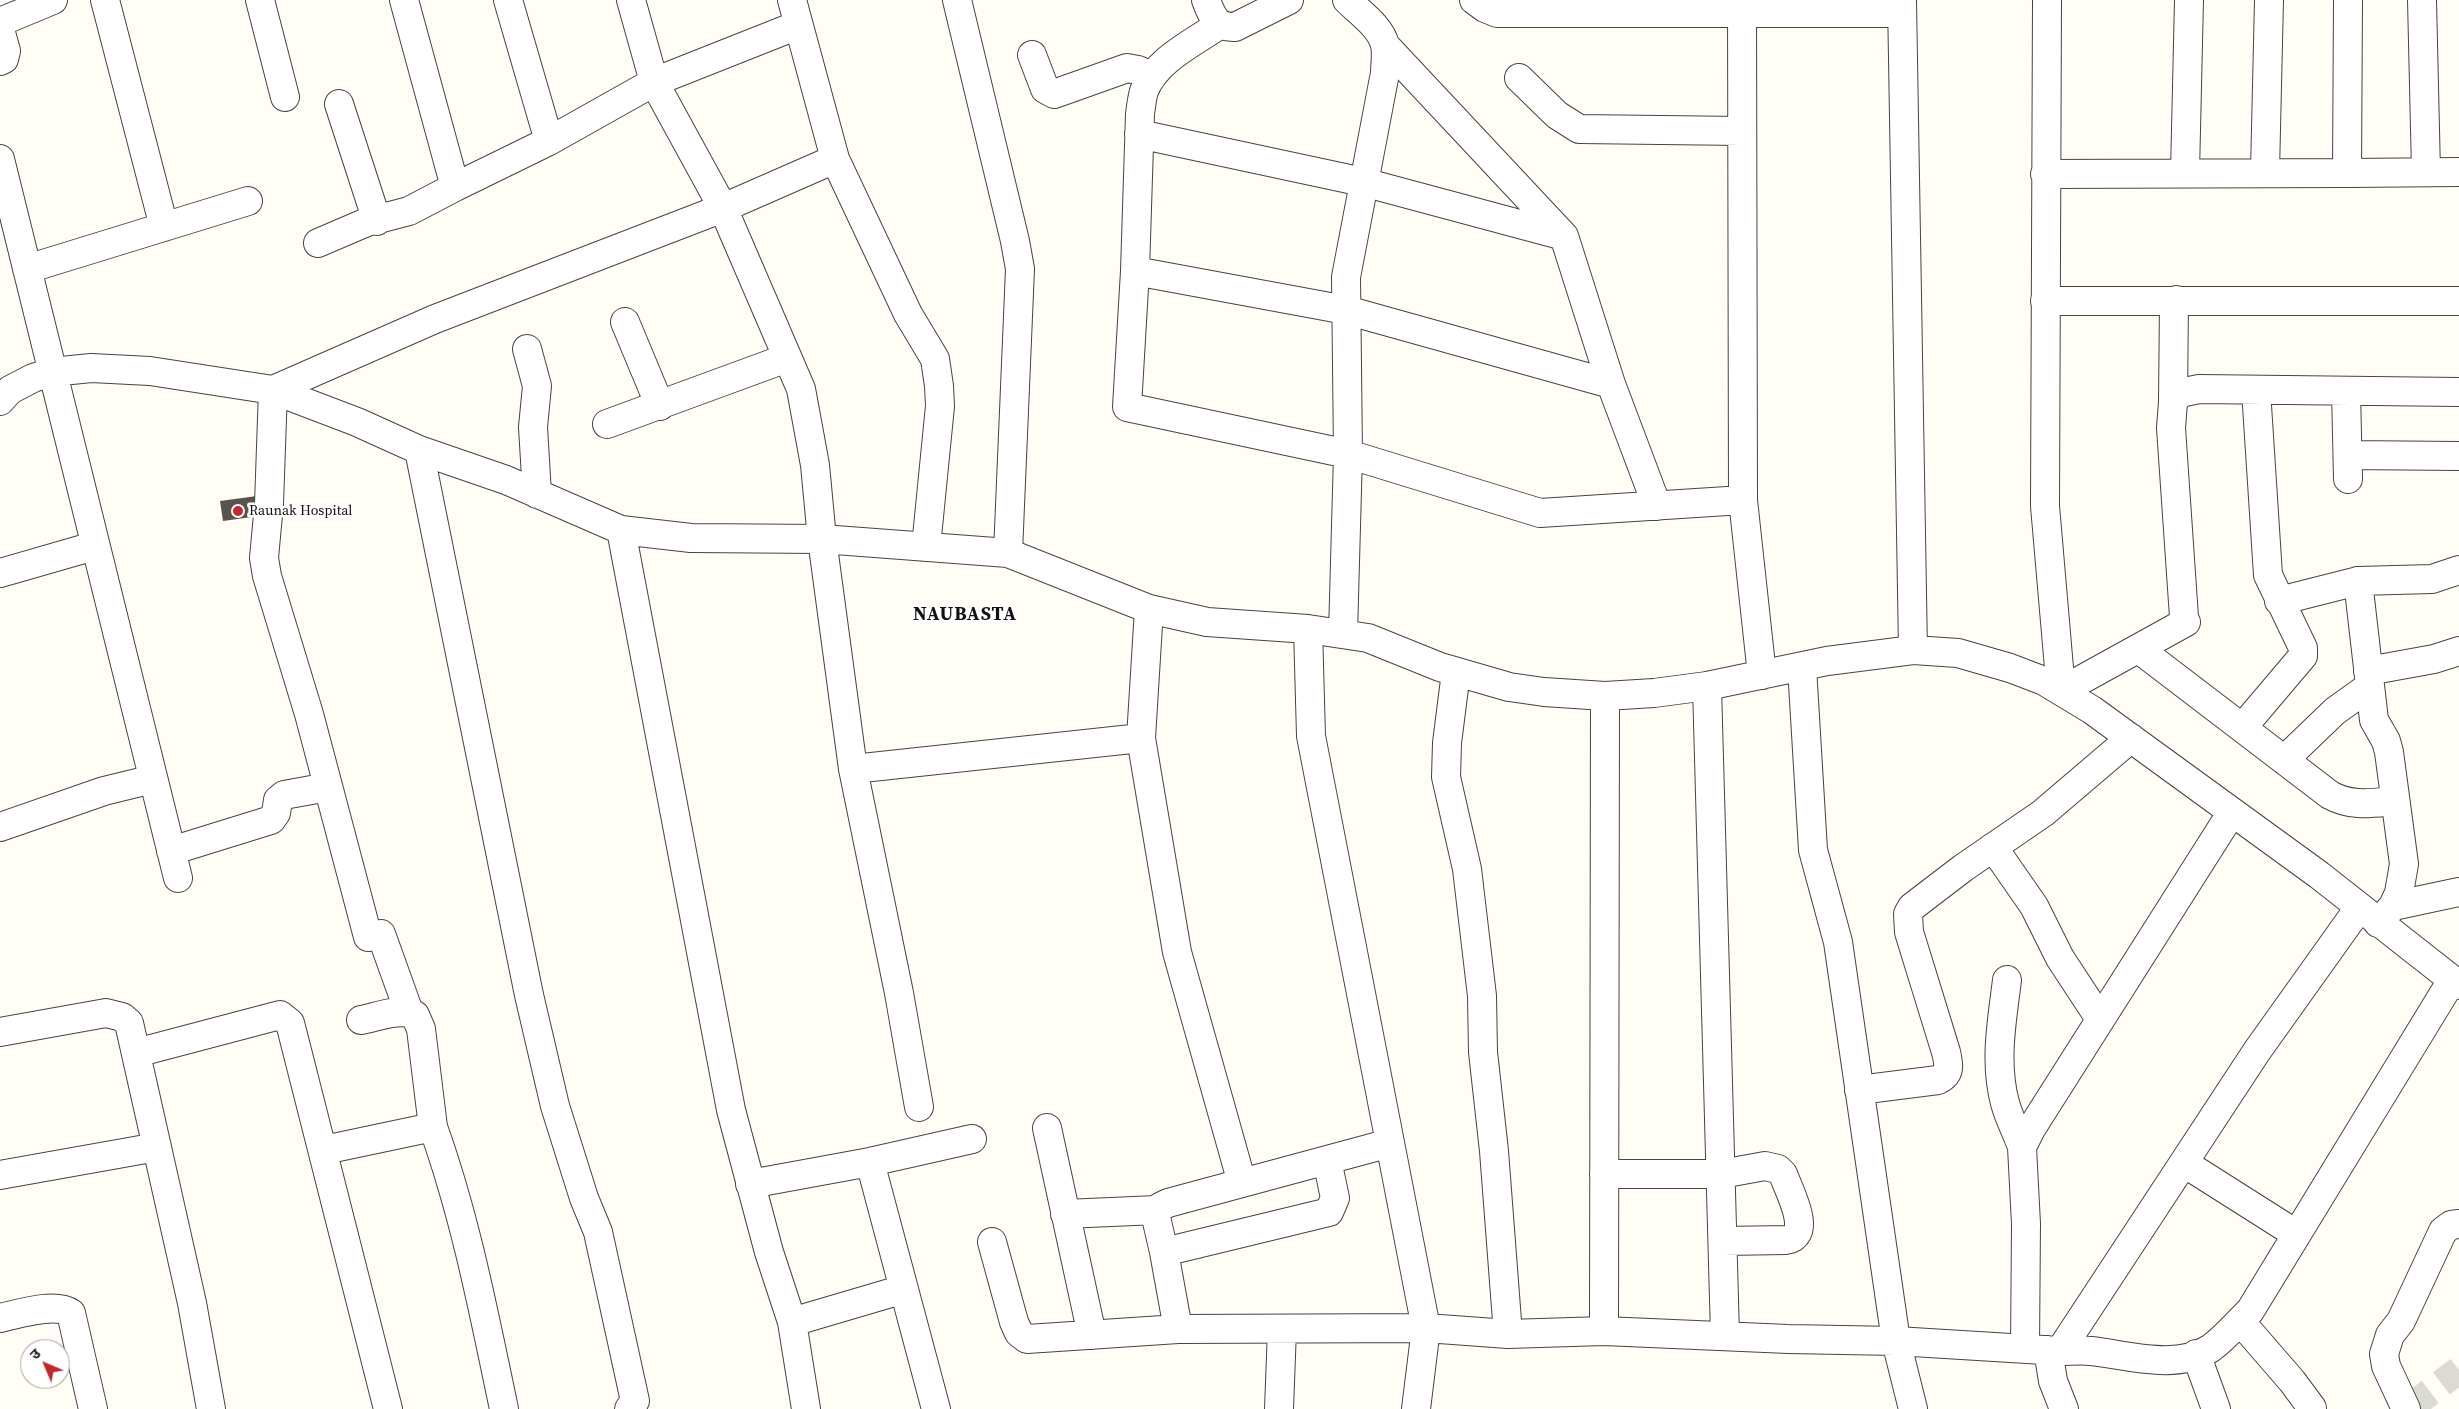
<!DOCTYPE html>
<html>
<head>
<meta charset="utf-8">
<style>
	body { margin:0 }
	#map { position:relative; width:2459px; height:1409px; overflow:hidden; background:#fffdf5; font-family:"Source Serif 4","Noto Sans Devanagari",serif }
	canvas { display:block }
	.north { position:absolute; left:20px; top:1339px; width:50px; height:50px; box-sizing:border-box; background:#fff; border:1px solid #a0a0a0; border-radius:50%; rotate:315deg; font-size:14px; font-weight:700; line-height:20px; text-align:center; color:#111 }
	.north::after { content:''; display:block; margin:auto; width:18px; height:22px; background:#c4262e; clip-path:polygon(50% 0,100% 100%,50% 72%,0 100%) }
</style>
</head>
<body>
<div id="map">
<canvas width="2459" height="1409"></canvas>
<div class="north">उ</div>
</div>
<script>
const ctx = document.querySelector('canvas').getContext('2d');
ctx.lineJoin = 'round';
function paint(path, color) { ctx.fillStyle = color; ctx.fill(path, 'evenodd'); }
function strokePath(path, color, width, dash) { ctx.strokeStyle = color; ctx.lineWidth = width; ctx.lineCap = dash ? 'butt' : 'round'; ctx.setLineDash(dash || []); ctx.stroke(path); }
function drawText(font, color, halo, rows, align = 'center') {
  ctx.font = font + ' "Source Serif 4",serif'; ctx.lineWidth = 5; ctx.setLineDash([]); ctx.textBaseline = 'middle'; ctx.strokeStyle = halo; ctx.fillStyle = color; for (const [text, x, y, turn = 0] of rows) {
    ctx.save(); ctx.translate(x, y); ctx.rotate((+turn || 0) * Math.PI / 180); ctx.textAlign = isNaN(turn) ? turn : align; if (halo) ctx.strokeText(text, 0, 0); ctx.fillText(text, 0, 0); ctx.restore();
  }
}
paint(new Path2D(`
	M257,496L259,516L223,521L220,501Z`), '#5a524d');
strokePath(new Path2D(`
	M2408,1409L2459,1370`), '#dbdad3', 28, [28, 14]);
const minor = new Path2D(`
	M105,0L164,227
	M260,0L285,97
	M404,0L455,187L549,141L654,82L798,25
	M508,0L549,141
	M631,0L654,82L723,208L801,389L815,465L822,539L853,769L899,993L919,1107
	M792,0L835,159L908,314L935,359L939,386L940,406L926,547
	M957,0L1015,241L1020,269L1008,553
	M1206,0C1212,16 1216,28 1235,27L1289,0
	M1474,0L1485,8L1497,13H1902
	M1902,0L1913,650
	M2047,0L2045,506L2061,691L2186,622
	M2348,0L2347,173L2459,172
	M2422,0L2426,172
	M0,22L53,0
	M1219,25C1193,43 1156,60 1144,91C1142,98 1141,106 1140,114L1135,271L1127,407L1348,454L1540,513L1743,500L1742,0
	M0,29L6,51L4,59L0,61
	M1385,45L1564,236L1611,384L1657,506
	M1032,55L1045,89L1054,94L1127,68L1138,70L1152,76
	M1519,78L1557,115L1579,129L1742,131
	M339,104L377,221
	M1139,134L1363,182L1564,236
	M0,159L178,878
	M2265,172L2269,0
	M2185,173L2189,0
	M2045,174L2347,173
	M318,243L367,222L409,211L455,187
	M27,269L248,201
	M1135,271L1346,310L1611,384
	M2045,301H2459
	M625,322L660,406
	M527,349L537,386L533,427L537,494
	M2346,391L2348,479
	M0,401L10,390L33,378L52,372L91,368L150,371L273,390L357,422L419,450L506,480L621,530L691,538L822,539L1008,553L1149,609L1207,622L1308,629L1368,638L1440,667L1509,687L1544,692L1605,696L1654,693L1707,686L1827,661L1913,650L1958,653L2010,668L2044,681L2092,710L2319,875L2459,985
	M2173,402L2174,301L2176,300
	M607,424L787,358
	M419,450L529,995L555,1106L584,1198L598,1232L635,1401L629,1409
	M2348,455L2459,456
	M1743,500L1762,675
	M621,530L731,1110L769,1252L792,1322L806,1409
	M0,573L94,546
	M2358,581L2374,720L2386,741L2389,752L2404,864L2399,893L2393,906L2378,923
	M2279,601L2358,581L2432,579L2459,570
	M1149,609L1141,738L1177,952L1242,1183L1168,1203L1160,1207L1155,1213L1164,1252L1178,1329
	M2184,617L2171,428L2173,402L2180,393L2199,389L2459,392
	M1308,629L1311,736L1426,1328L1416,1409
	M1343,634L1348,454L1346,277L1385,73C1385,65 1387,54 1385,45C1381,27 1359,12 1347,0
	M2144,653L2330,795C2352,807 2372,803 2395,801
	M1802,667L1813,850L1838,942L1896,1341L1913,1409
	M2368,671L2434,659L2459,651
	M1456,672L1447,743L1446,777L1467,869L1482,996L1483,1052L1494,1151L1508,1334
	M1707,686L1725,1335
	M2242,728L2303,656V648L2268,575L2256,390
	M2284,760L2335,711L2370,686
	M853,769L1141,738
	M0,827L104,791L153,779
	M1993,847L2034,906L2060,958L2100,1019
	M171,851L271,820L276,813L278,800L284,795L328,787
	M2393,906L2459,892
	M381,934L409,1012
	M368,937L309,714L267,576L264,558L269,504L273,390L435,319L723,208L835,159
	M2007,980C2002,1021 1994,1062 2005,1103C2009,1118 2017,1133 2022,1147
	M361,1020C377,1017 400,1007 415,1015L421,1029L433,1127
	M0,1032L106,1013L122,1017L129,1023L192,1303L211,1409
	M136,1053L280,1015L290,1023L388,1409
	M1859,1090L1938,1080C1951,1074 1949,1065 1946,1052L1909,932L1908,914L1912,907L1963,868L2043,813L2131,738
	M1047,1128L1092,1335
	M324,1150L433,1127C466,1219 484,1314 504,1409
	M870,1162L936,1409
	M2184,1163L2296,1234
	M1604,1174H1721L1765,1166L1778,1169L1783,1174C1789,1191 1814,1236 1786,1240L1723,1241
	M0,1175L157,1147
	M1242,1183L1390,1143
	M750,1184L870,1162L972,1139
	M1065,1214L1157,1210
	M992,1242L1014,1322L1019,1333L1027,1339L1178,1329L1426,1328L1508,1334L1604,1331L1788,1339L1896,1341L2060,1351L2257,1051L2359,908
	M1164,1252L1329,1212L1335,1198L1327,1160
	M0,1318C18,1314 55,1302 71,1313L93,1409
	M2240,1321L2292,1381L2312,1408
	M792,1322L904,1289
	M1604,1331L1605,696
	M2025,1348L2026,1224L2022,1147L2031,1129L2232,812
	M2048,1350L2053,1381L2064,1409
	M2060,1351C2070,1351 2081,1350 2091,1351C2128,1355 2177,1371 2211,1348C2226,1337 2237,1323 2250,1311L2452,980
	M2196,1354L2216,1409
	M1279,1409L1282,1329
	M2406,1409L2386,1366L2384,1354L2390,1335L2401,1321L2443,1231L2451,1225L2459,1224`);
strokePath(minor, '#444', 30);
strokePath(minor, '#fff', 28);
for (const [x, y, r, color] of [
	[238,511,6,"#c4262e"]
]) { const dot = new Path2D(); dot.arc(x, y, r, 0, 2 * Math.PI); ctx.fillStyle = color; ctx.fill(dot); strokePath(dot, '#fff', 2); }
drawText('14px', '#111', '#fff', [
	["Raunak Hospital",249,511]
], 'left');
ctx.letterSpacing = '1px';
drawText('bold 19px', '#111', '#fff', [
	["NAUBASTA",965,615]
]);
ctx.letterSpacing = '0px';
</script>
</body>
</html>
